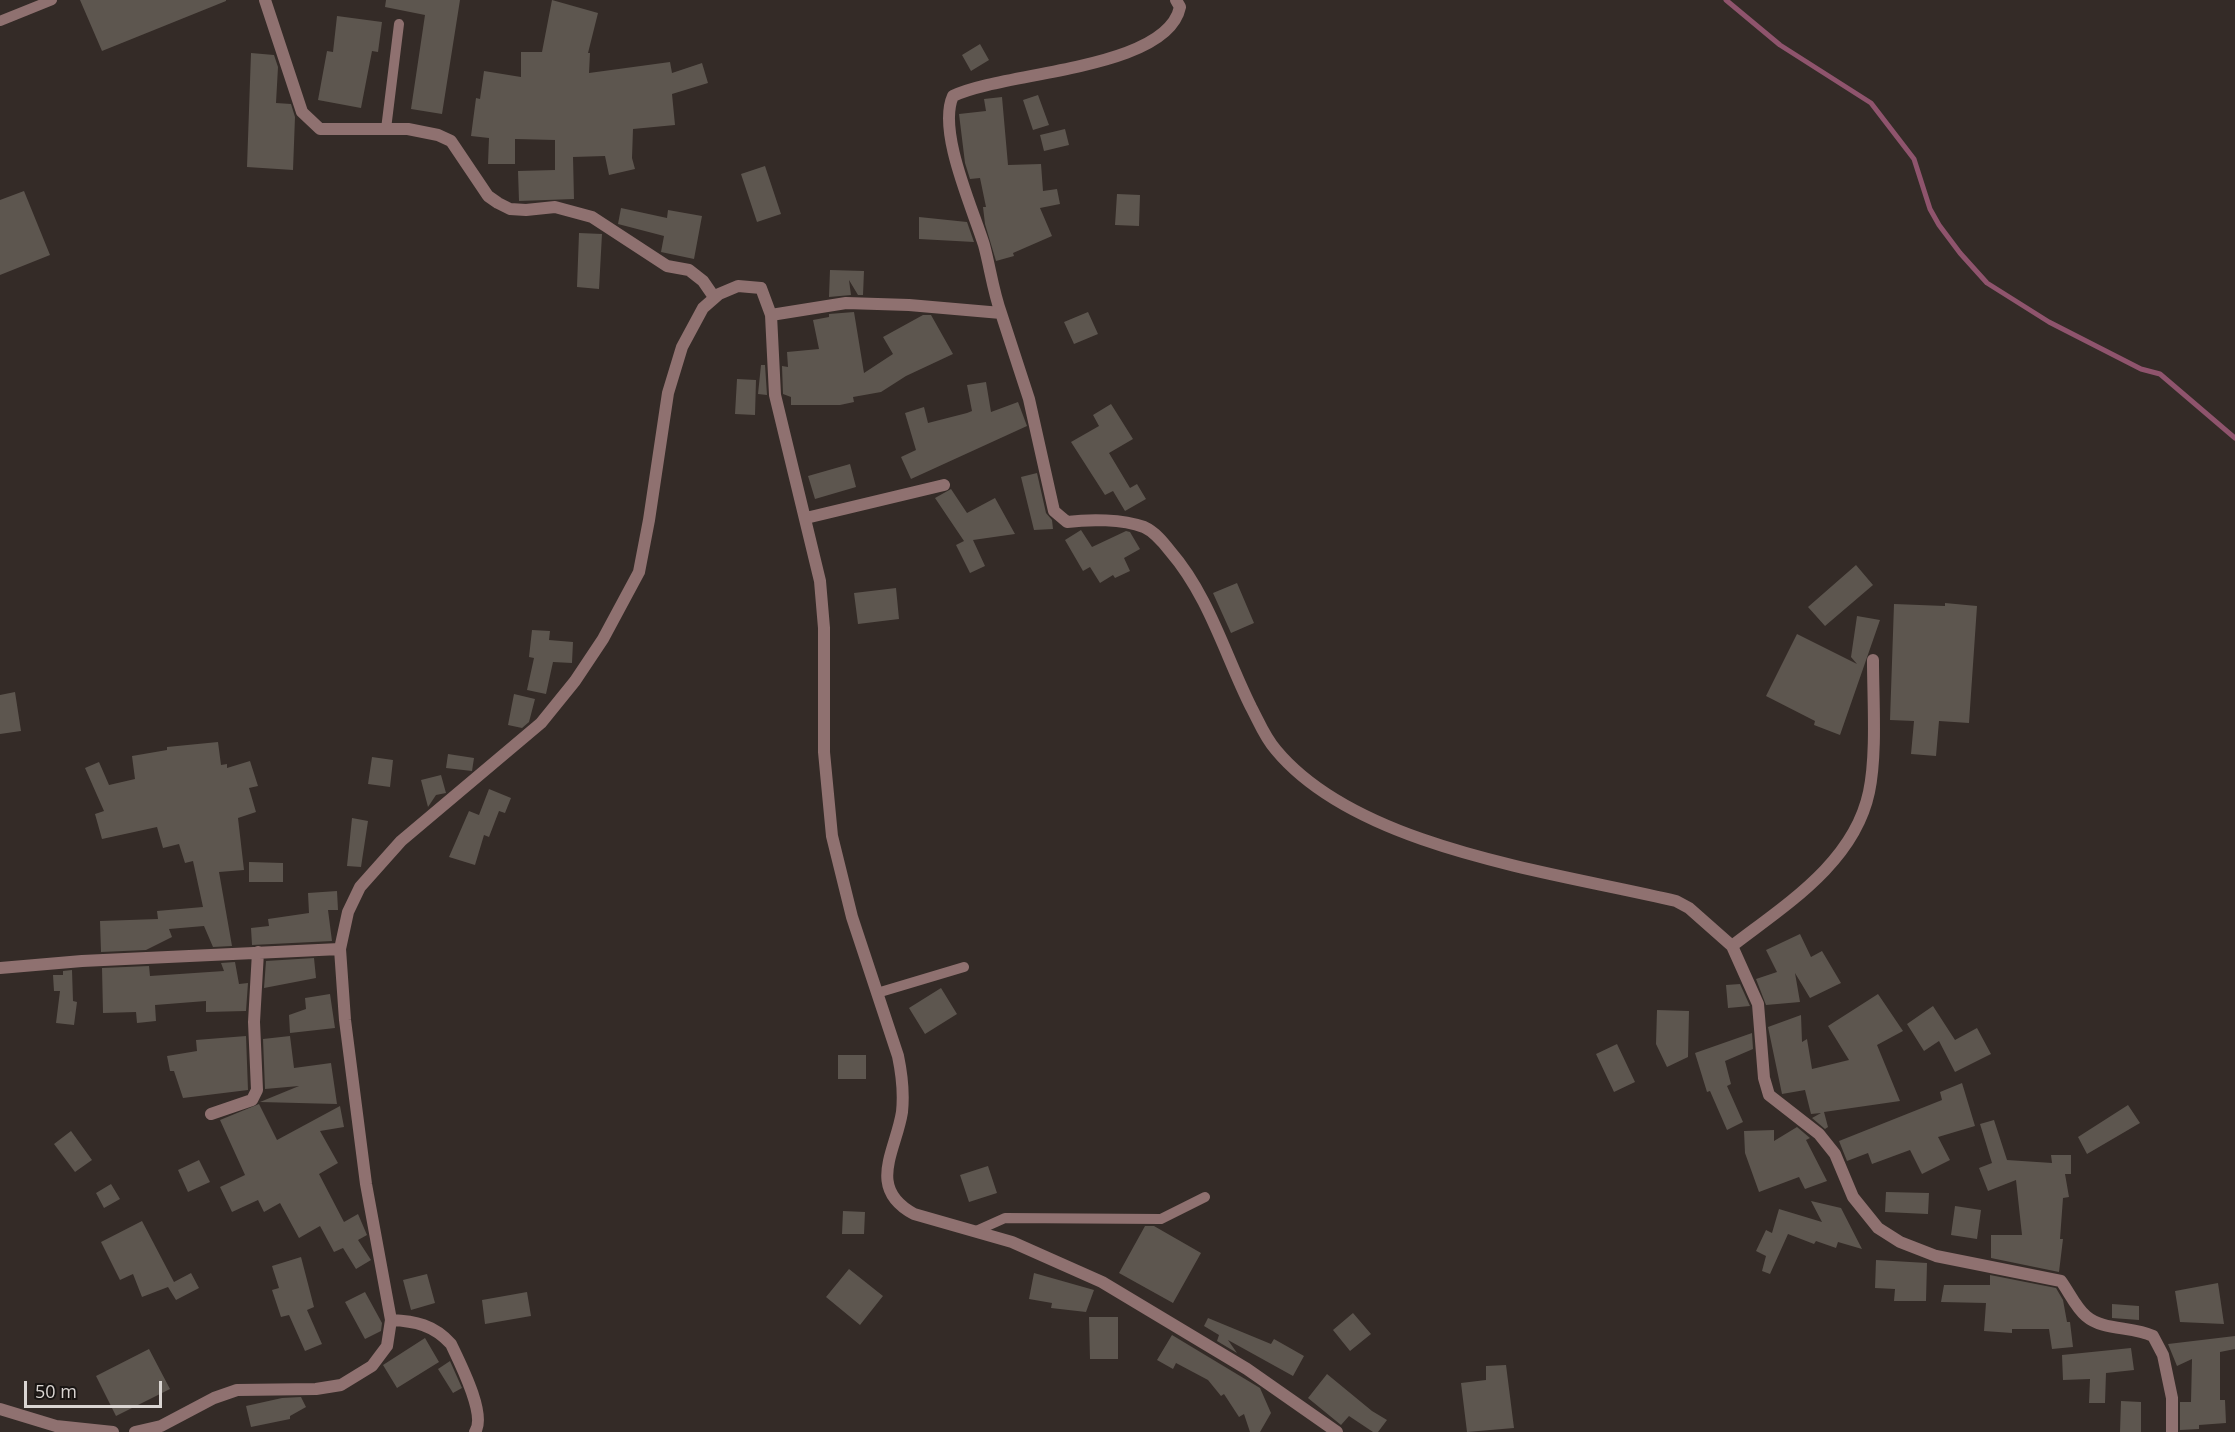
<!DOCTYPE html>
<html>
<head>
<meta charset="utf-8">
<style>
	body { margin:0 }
	#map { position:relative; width:2235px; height:1432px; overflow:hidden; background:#342b27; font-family:"Open Sans",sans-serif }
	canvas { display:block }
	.scale { position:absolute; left:24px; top:1381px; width:138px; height:27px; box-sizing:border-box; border:3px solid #dad5d2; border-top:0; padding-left:8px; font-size:18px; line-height:21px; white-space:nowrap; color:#dad5d2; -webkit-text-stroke:4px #191513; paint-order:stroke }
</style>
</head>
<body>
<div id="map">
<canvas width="2235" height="1432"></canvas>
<div class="scale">50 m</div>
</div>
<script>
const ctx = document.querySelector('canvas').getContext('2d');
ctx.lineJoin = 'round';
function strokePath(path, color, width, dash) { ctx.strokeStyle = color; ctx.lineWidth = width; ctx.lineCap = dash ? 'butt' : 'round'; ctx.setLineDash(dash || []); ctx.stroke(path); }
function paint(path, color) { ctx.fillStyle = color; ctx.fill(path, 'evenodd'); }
strokePath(new Path2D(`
	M1726,0L1780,45L1871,103L1914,159L1930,209L1939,225L1960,253L1987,283L2049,322L2141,369L2160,374L2235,438`), '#8f546d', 5);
paint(new Path2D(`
	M80,0H226V1L102,51Z
	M386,0H460L442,114L411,109L425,15L385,7Z
	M552,0L598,13L588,53H590L589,73L670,62L672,73L702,63L708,83L672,94L675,125L633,129L632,158L635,169L609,175L605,156L573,157L574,199L519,201L518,171L555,170V140L515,139V164H488L489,138L471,136L476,98L480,99L484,71L521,77V52H542Z
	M337,16L382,22L378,52L372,51L361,108L318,100L327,51L333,52Z
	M980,44L989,60L971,71L962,55Z
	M251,53L274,55L278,67L276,103L291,104L295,117L293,170L247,167Z
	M1038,95L1049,125L1033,130L1023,100Z
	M1002,97L1008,165L1041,164L1043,191L1057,189L1060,204L1040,208L1052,236L1013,253L1014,256L996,261L985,224L983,207H986L980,178L970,179L965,163L959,114L986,111L984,99Z
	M1065,129L1069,145L1044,151L1040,135Z
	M765,166L781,214L757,222L741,174Z
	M24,191L50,255L0,275V200Z
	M1117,194L1140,195L1139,226L1115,225Z
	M621,208L667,218L668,210L702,216L694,259L661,252L664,236L618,224Z
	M919,217L967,222L974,242L919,239Z
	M579,233L602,234L599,289L577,287Z
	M830,270L864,271L863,295H858L849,280L851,295L829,297Z
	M854,312L864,373L893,354L883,337L923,315H931L953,354L906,376L881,392L853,397L854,402L840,405H791V397L783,394L782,366L788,367L787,352L819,349L813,320L829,317V314Z
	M1088,312L1098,334L1074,344L1064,322Z
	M761,365H765L767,395L758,394Z
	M737,379L756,380L755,415L735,414Z
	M986,382L991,412L1018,402L1027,426L911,479L901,457L916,450L905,413L924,407L928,423L967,413L972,411L967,385Z
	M1111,404L1133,439L1109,453L1130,488L1137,484L1146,499L1125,511L1113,491L1105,495L1071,442L1099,426L1093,415Z
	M850,464L856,487L815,499L808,476Z
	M1037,473L1046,513L1052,520L1053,529L1034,530L1021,477Z
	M951,489L967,513L995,498L1015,534L973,540L985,566L970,573L956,545L964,541L935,498Z
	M1081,530L1092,547L1126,531L1130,532L1140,549L1124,558L1130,571L1115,578L1113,575L1100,583L1090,567L1083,571L1065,540Z
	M1856,565L1873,585L1825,626L1808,607Z
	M1237,583L1254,623L1231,633L1213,593Z
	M896,588L899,619L858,624L854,593Z
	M1945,603L1977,606L1969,723L1939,721L1936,756L1911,754L1914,721L1890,720L1894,604L1945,606Z
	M1857,616L1880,620L1840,735L1814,725L1815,721L1766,696L1797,634L1857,664L1851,657Z
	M532,630L550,631L549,640L573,642L572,663L553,662L546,694L527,690L534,658L529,657Z
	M15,692L21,731L0,734V695Z
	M514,694L535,699L529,722L522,728L508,725Z
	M218,742L221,765L227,764V768L250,761L258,786L249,788L256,812L238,818L244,870L219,872L232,946L213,947L204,926L169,929L172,937L146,950L101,952L100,921L158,919L157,911L203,907L193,861L185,863L179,844L163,848L157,827L102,839L95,814L104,811L85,768L99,762L109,785L135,779L132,756L167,750V747Z
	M448,754L474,758L472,771L446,768Z
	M372,757L393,760L390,787L368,784Z
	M441,775L446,793L436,795L428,807L421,780Z
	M489,789L511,798L505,813L499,811L489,837L484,835L475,865L449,857L469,811L479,815Z
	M352,818L368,821L361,867L347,866Z
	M249,862L283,863V882H249Z
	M337,891L338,910H328L332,941L252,945L251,928L269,926L268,919L309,913L308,893Z
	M1800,934L1811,957L1822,951L1841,983L1810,998L1795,973L1800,1002L1766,1005L1756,979L1777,972L1766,950Z
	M314,958L316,978L264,988L266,961Z
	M235,962L239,984L248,983L246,1011L206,1012V1001L155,1005L156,1021L137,1023L136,1012L103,1013L102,968L149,966L150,976L224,971L221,963Z
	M72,970L73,1001L77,1002L74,1025L56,1023L60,991H54L53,975H63V971Z
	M1740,984L1750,1006L1728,1008L1726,985Z
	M941,988L957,1014L925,1034L909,1008Z
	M330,994L335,1028L290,1033L289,1015L306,1009L305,998Z
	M1878,994L1903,1031L1877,1045L1900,1101L1824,1112L1828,1127L1825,1129L1812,1118L1821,1113L1811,1114L1805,1090L1782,1094L1768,1027L1801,1015L1802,1042L1807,1039L1812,1069L1849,1060L1828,1026Z
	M1933,1006L1955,1040L1977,1028L1991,1054L1955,1072L1939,1041L1924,1051L1907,1024Z
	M1657,1010L1689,1011L1688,1057L1667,1067L1656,1044Z
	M1752,1033L1753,1049L1725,1061L1731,1084L1727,1086L1743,1122L1727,1130L1710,1091L1707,1092L1695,1053Z
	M246,1036L248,1090L183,1098L174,1071H170L167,1056L197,1051L196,1040Z
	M290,1036L294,1068L331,1063L337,1104L260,1102L299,1086L265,1089L263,1039Z
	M1617,1044L1635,1082L1614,1092L1596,1054Z
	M838,1055H866V1079H838Z
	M1962,1083L1975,1126L1938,1137L1950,1160L1922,1174L1910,1150L1872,1164L1868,1153L1847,1161L1839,1141L1942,1100L1940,1092Z
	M259,1104L277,1140L340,1106L344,1127L320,1131L338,1163L319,1174L344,1222L358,1214L367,1235L358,1240L371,1260L356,1269L343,1248L334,1252L320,1226L299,1238L280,1203L264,1212L258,1200L232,1212L220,1187L245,1175L220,1120Z
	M2128,1105L2140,1123L2087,1154L2078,1137Z
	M1994,1120L2007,1160L2052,1163L2051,1155H2071V1174H2065L2069,1197L2063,1198L2060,1239H2063L2059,1272L1991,1258V1235H2022L2016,1180L1988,1191L1979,1168L1992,1163L1980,1124Z
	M1797,1127L1810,1138L1806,1140L1827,1181L1805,1189L1799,1177L1759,1192L1745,1153L1744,1131L1774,1130V1141Z
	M71,1131L92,1160L75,1172L54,1144Z
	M199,1160L210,1182L188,1192L178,1170Z
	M988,1166L997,1193L969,1202L960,1175Z
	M111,1184L120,1199L104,1208L96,1193Z
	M1886,1192L1929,1193L1928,1214L1885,1212Z
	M1811,1201L1841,1208L1862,1249L1838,1242L1836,1248L1816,1241L1814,1244L1788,1234L1770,1274L1762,1271L1766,1256L1756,1251L1766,1230L1772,1233L1779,1209L1822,1222Z
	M1955,1206L1981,1210L1977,1239L1951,1235Z
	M843,1211L865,1212L864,1234H842Z
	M142,1221L174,1282L191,1273L199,1288L176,1300L168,1287L142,1297L133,1274L120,1280L101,1242Z
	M1145,1226H1154L1201,1253L1173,1303L1119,1273Z
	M301,1257L314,1307L307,1310L322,1344L305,1351L289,1315L281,1317L272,1290L279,1288L272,1266Z
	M1876,1260L1927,1263L1926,1301H1894L1895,1289L1875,1288Z
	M849,1269L883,1296L860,1325L826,1297Z
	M1034,1273L1094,1290L1086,1312L1051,1308L1052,1303L1029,1299Z
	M427,1274L435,1303L411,1310L403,1280Z
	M1990,1275L2056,1288L2063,1300L2067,1322H2070L2073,1347L2052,1349L2049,1329H2012V1333L1984,1331L1986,1303L1941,1302L1944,1285H1990Z
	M2218,1283L2224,1324L2180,1322L2175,1291Z
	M365,1292L382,1323L381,1331L365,1339L345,1302Z
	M527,1292L531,1316L485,1324L482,1300Z
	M2112,1304L2139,1306V1320L2112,1318Z
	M1353,1313L1371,1334L1350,1351L1333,1330Z
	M1089,1317H1118V1359H1090Z
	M1208,1318L1271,1344L1274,1339L1304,1356L1293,1376L1228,1340L1237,1353L1217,1341L1219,1335L1204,1326Z
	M1172,1335L1260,1388L1271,1413L1260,1432H1250L1244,1414L1239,1417L1224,1394L1221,1396L1208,1380L1176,1363L1173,1369L1157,1360Z
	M2235,1336V1349L2220,1352V1400H2225L2226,1423L2199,1425V1429L2180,1430V1402H2191L2192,1359L2177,1366L2168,1344Z
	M425,1338L439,1362L397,1388L383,1365Z
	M2131,1348L2134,1370L2106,1373L2105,1403H2089L2090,1379L2063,1380L2062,1355Z
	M149,1349L170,1389L116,1416L96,1376Z
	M450,1361L462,1388L453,1393L438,1369Z
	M1506,1365L1514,1428L1467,1432L1461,1383L1486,1380V1366Z
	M1327,1374L1372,1411L1387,1420L1378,1432H1373L1349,1416L1341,1425L1308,1398Z
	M301,1397L306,1407L290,1416V1419L251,1427L246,1406L282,1398Z
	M2121,1401L2141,1402V1432H2120Z`), '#5d564f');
strokePath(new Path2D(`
	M0,21L52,0
	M386,129L399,24
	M877,993L964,967
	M976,1231L1005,1218L1161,1219L1205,1197`), '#8f7170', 10);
strokePath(new Path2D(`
	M265,0L302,112L320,129H408L438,135L451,141L488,196L498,203L510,209L526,210L555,207L592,217L667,266L689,270L703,281L714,297
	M1001,313C993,291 990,267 984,245C973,209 937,131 953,96C1005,71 1167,70 1180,7L1176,0
	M771,315L846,303L909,305L1001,313L1029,399L1054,511L1067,522C1090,519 1122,519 1144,527C1155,532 1163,542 1170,551C1209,596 1225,655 1251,707C1259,722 1265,738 1276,750C1358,849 1555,872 1676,901L1689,908L1732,946L1758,1004L1764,1078L1769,1095L1819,1134L1835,1154L1853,1197L1878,1228L1900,1242L1936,1256L2061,1281C2069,1292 2076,1308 2086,1316C2103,1331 2132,1326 2153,1336L2163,1355L2172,1398V1432
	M806,518L944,485
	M1732,946C1785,905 1854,863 1869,792C1877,754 1873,700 1873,660
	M0,968L82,961L340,949
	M211,1114L252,1100L257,1090L254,1022L258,952
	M391,1320C415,1321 434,1325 451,1344C460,1363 487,1415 475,1432
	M0,1409L56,1426L113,1432
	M135,1432L161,1426L214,1398L237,1390L316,1389L341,1385L372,1366L387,1346L391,1320L366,1184L345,1020L340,949L348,912L360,887L401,841L541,723L575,681L603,639L639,572L649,520L668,393L682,347L703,308L719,294L738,286L761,288L771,315L775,395L820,581L824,628V752L832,836L852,917L898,1056C902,1075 904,1093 902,1112C896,1151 866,1188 914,1214L1012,1242L1102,1282L1247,1369L1337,1432`), '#8f7170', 12);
</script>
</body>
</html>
